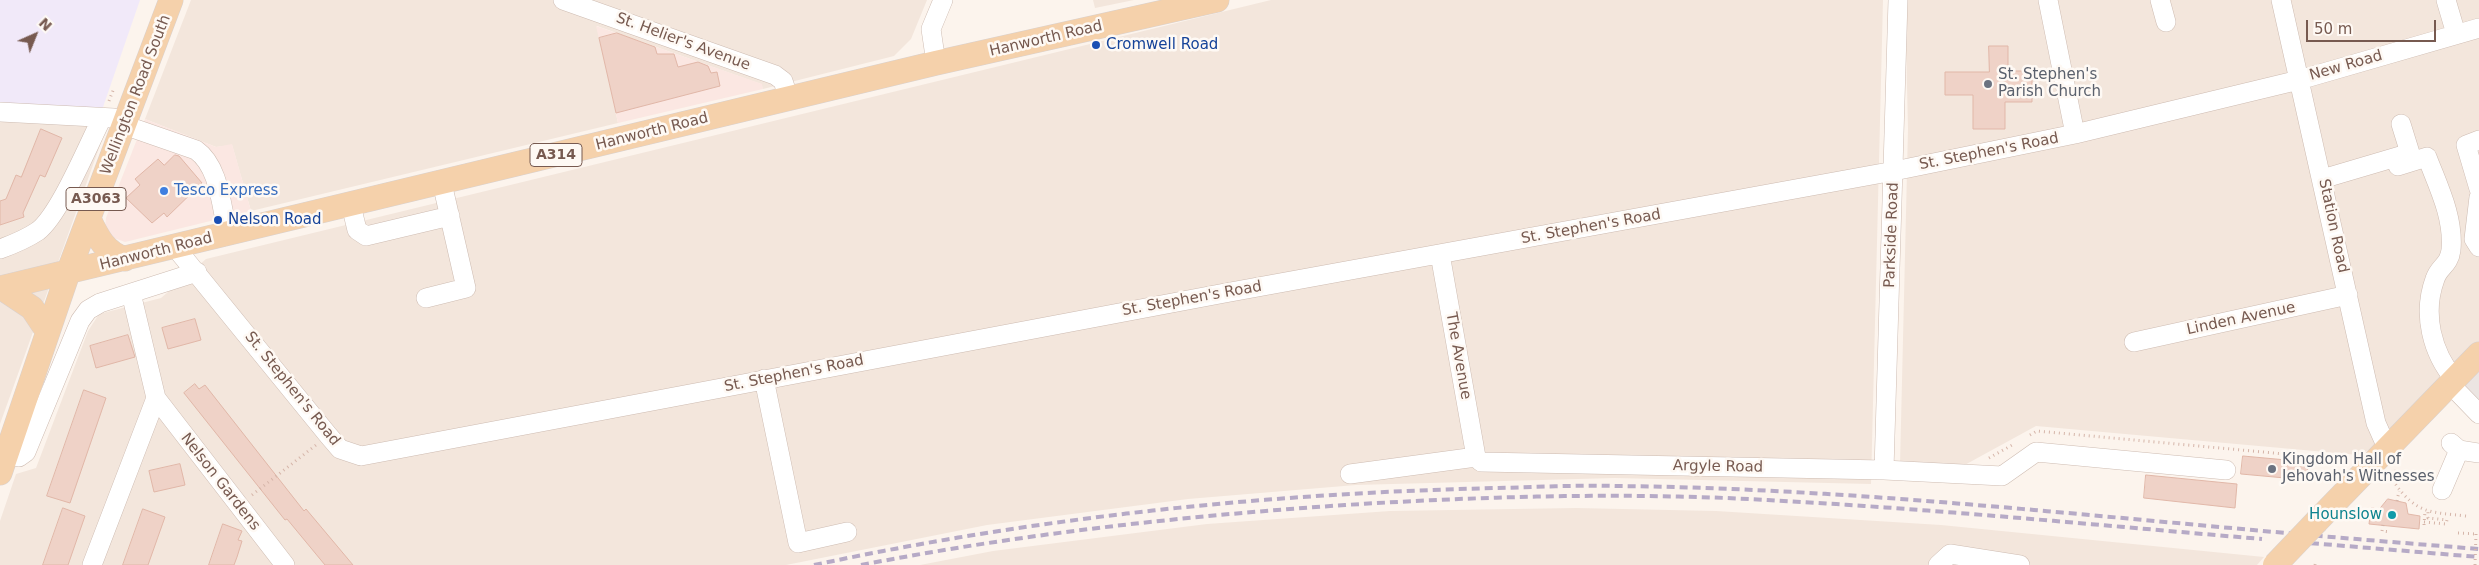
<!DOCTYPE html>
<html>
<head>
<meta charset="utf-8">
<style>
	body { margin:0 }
	#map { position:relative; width:2479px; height:565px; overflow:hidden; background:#fcf4ed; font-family:"DejaVu Sans",sans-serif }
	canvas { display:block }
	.north { position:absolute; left:10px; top:10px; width:50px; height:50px; -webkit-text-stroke:4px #fef9f4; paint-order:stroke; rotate:44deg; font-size:14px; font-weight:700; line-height:20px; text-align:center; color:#775a50 }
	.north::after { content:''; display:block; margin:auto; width:18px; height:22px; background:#775a50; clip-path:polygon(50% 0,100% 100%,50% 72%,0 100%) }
	.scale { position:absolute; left:2306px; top:20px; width:130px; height:22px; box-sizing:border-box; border:2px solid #775a50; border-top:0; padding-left:6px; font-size:15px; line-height:18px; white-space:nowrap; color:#775a50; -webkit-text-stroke:4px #fef9f4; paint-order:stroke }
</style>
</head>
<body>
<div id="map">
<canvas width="2479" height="565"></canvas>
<div class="north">N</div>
<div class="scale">50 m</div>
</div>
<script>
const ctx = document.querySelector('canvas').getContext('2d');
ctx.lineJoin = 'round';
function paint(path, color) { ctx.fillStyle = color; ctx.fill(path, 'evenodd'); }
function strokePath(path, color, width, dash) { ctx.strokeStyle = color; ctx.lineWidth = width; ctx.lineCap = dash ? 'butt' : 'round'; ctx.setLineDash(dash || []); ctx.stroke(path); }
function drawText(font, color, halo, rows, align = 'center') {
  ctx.font = font + ' "DejaVu Sans",sans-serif'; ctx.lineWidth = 5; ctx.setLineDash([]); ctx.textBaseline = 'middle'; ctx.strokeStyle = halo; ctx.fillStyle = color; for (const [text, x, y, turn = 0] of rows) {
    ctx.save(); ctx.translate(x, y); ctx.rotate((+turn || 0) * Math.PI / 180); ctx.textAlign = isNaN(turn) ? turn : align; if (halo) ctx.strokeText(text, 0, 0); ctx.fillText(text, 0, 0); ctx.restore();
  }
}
paint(new Path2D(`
	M191,0H927L911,39L894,56L763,89L761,84L597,26L618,123L251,211L232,145L216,147L145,119Z
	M1093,0H1134L1095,8Z
	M1271,0H1883L1871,484L1615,478L1356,485L1188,499L987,525L786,565H0V521L16,474L36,468L88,331L99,314L161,298L206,259Z
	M1905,0H2479V354L2405,432L2359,455L2036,426L1961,467L1900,465L1908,129Z
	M0,106L112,112L0,424Z
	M1576,508L1716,511L1941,525L2264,557L2257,565H920L993,551L1207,524L1390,511Z`), '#f3e6dc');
paint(new Path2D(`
	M596,26L762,84L763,89L618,123Z
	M145,119L216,147L232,144L251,211L125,242L111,237L105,228L106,218Z`), '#fbe7e2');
paint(new Path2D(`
	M2479,354V414L2451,385Z`), '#ece5e2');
paint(new Path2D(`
	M0,0H140L102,110L0,104Z`), '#f1e9f9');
const building = new Path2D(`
	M617,33L655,47L657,54H674L678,67L698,62L708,66L711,73L717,72L720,86L616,113L599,38Z
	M1989,46H2008V71H2032V102H2005V129H1973V95H1945V72H1989Z
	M41,129L62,138L45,177L40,175L23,213L24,217L0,225V201L6,199L16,175L21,177Z
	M175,155L179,156L202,183L167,217L164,213L152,223L126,198L140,185L135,179L158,159L164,165Z
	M195,319L201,340L168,349L162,328Z
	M128,335L135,357L96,368L90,346Z
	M195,384L199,389L205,385L304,511L306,509L353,565H325L287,519L285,520L184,393Z
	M84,390L106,398L70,503L47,496Z
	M2243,456L2308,462L2307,480L2241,474Z
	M180,464L185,485L154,492L149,471Z
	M2146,475L2237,484L2235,508L2144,498Z
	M2388,499L2406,503L2408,514L2420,516L2419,529L2369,524L2371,508L2379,509Z
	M63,508L85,516L68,565H43Z
	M143,509L165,517L148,565H123Z
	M223,524L242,531L238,540L242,541L237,557L234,565H209Z`);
paint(building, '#efd2c7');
strokePath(building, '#e1b7a8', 1);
const minor = new Path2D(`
	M563,0L775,75L783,81L789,99
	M2048,0L2075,134
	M2160,0L2166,22
	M2281,0L2376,423L2388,450
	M2446,0L2456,34
	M936,63L931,29L943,0
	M0,112L114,118
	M124,125L196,150C220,167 221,207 228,234
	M2479,140L2466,145L2479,189
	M2398,166L2427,157C2438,186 2454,217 2451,250C2449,266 2439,266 2435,279C2422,314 2432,353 2455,380
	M2322,179L2410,153L2401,124
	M2479,197L2474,239L2479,247
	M351,205L357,230L366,236L450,216
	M175,247L328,435L340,449L361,456L1225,293L1894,171L2075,134L2299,80L2479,28
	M0,249C14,244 26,239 38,231C60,214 88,145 102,118
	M1440,254L1476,457
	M131,293L156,398L285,565
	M426,298L466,288L442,183
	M2134,342L2348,295
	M764,379L798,543L847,532
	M2451,385L2479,414
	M2451,443L2459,450L2479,453
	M6,454L19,457L26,452L80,321L88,310L100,303L197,272
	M1476,457L1481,462L1884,470L2002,476L2036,452L2226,470
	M1884,470L1898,0
	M1350,474L1476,457
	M2442,490L2459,450
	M92,565L156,398
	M1938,565L1950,554L2020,565`);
const major = new Path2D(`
	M89,219C98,238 105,252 125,259
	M0,288L936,63L1217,0
	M2,288L32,308L48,332
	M0,473L68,273L171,0
	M2317,521L2479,354`);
strokePath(minor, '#cebcb2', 20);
strokePath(major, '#d9d1ce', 25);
strokePath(new Path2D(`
	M109,101L114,88
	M2030,435L2037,431L2349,460
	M1989,458L2014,444
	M2396,470L2394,482C2416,514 2430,512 2466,516
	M252,495L316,445
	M2397,501L2399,491
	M2424,522L2446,524L2447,520L2428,518V512
	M2383,525L2382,531L2390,532
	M2424,525L2425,511
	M2458,533L2476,534
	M2315,565L2316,561`), '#d5b5a9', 3, [1, 4]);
strokePath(minor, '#fff', 19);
strokePath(major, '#f5d1ab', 24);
strokePath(new Path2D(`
	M2285,541L2479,557
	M814,565C1039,517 1269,493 1498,488C1537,487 1577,485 1616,486C1829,488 2041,511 2253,530C2328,537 2404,543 2479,549
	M861,565C1021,534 1182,516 1345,505C1472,497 1599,493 1726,498C1905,506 2084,524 2262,539`), '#b6aac6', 4, [8, 5]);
const majorBridge = new Path2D(`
	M2275,565L2317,521`);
strokePath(majorBridge, '#d9d1ce', 25, []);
strokePath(new Path2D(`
	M2475,565L2476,534`), '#d5b5a9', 3, [1, 4]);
strokePath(majorBridge, '#f5d1ab', 24);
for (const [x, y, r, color] of [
	[1096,45,5,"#1a4fb4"],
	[1988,84,5,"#6b7280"],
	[164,191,5,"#3f7fe0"],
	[218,220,5,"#1a4fb4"],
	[2272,469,5,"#6b7280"],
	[2392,515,5,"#0f9aa8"]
]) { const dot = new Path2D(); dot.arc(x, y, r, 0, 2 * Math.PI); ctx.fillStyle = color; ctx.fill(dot); strokePath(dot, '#fef9f4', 2); }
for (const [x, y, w] of [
	[556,155,52],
	[96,199,60]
]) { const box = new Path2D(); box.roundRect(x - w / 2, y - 11.5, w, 23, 4); ctx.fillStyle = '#fef9f4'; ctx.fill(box); strokePath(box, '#775a50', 1); }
drawText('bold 14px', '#775a50', null, [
	["A314",556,155],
	["A3063",96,199]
]);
drawText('15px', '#775a50', '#fef9f4', [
	["Hanworth Road",1046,39,-13],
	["St. Helier's Avenue",683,42,20],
	["New Road",2346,66,-16],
	["Wellington Road South",136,95,-69],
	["Hanworth Road",652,132,-14],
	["St. Stephen's Road",1989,152,-11],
	["Station Road",2333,226,78],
	["St. Stephen's Road",1591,227,-10],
	["Parkside Road",1892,235,-88],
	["Hanworth Road",156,252,-14],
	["St. Stephen's Road",1192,299,-10],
	["Linden Avenue",2241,319,-12],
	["The Avenue",1458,356,80],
	["St. Stephen's Road",794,374,-11],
	["St. Stephen's Road",292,389,51],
	["Argyle Road",1718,467,1],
	["Nelson Gardens",220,482,52]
]);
drawText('15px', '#164399', '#fef9f4', [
	["Cromwell Road",1106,45],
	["Nelson Road",228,220]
], 'left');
drawText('15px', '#5b616d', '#fef9f4', [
	["St. Stephen's",1998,75],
	["Parish Church",1998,92],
	["Kingdom Hall of",2282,460],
	["Jehovah's Witnesses",2282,477]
], 'left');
drawText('15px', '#366cbe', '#fef9f4', [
	["Tesco Express",174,191]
], 'left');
drawText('15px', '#0d838f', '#fef9f4', [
	["Hounslow",2382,515]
], 'right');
</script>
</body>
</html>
